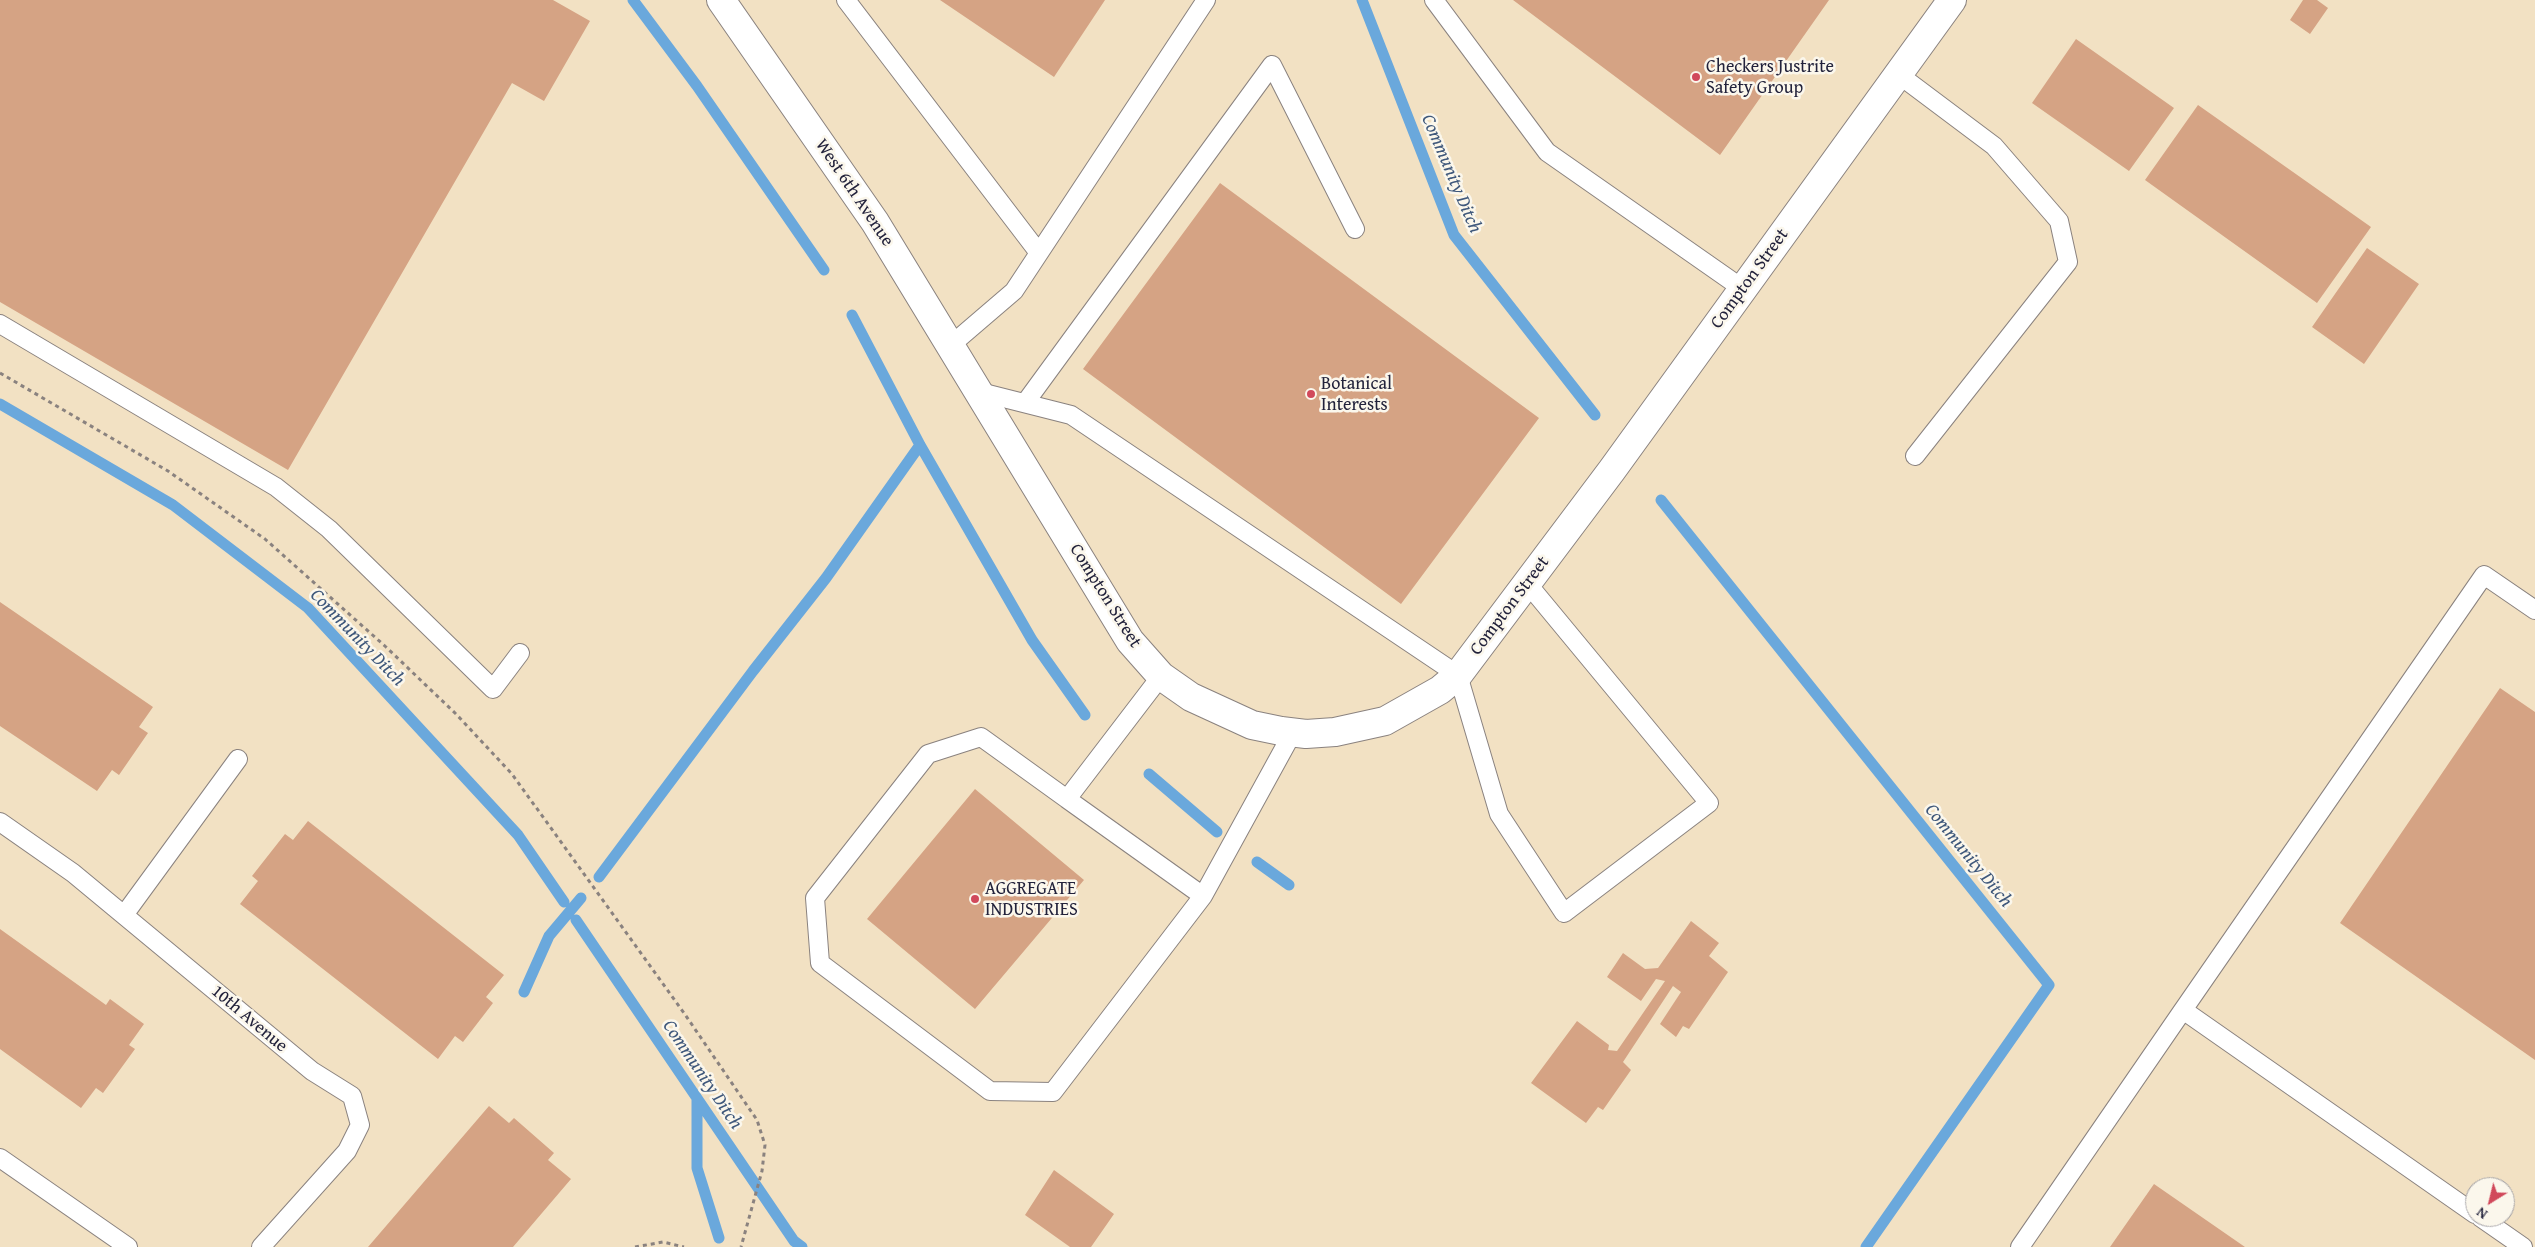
<!DOCTYPE html>
<html>
<head>
<meta charset="utf-8">
<style>
	body { margin:0 }
	#map { position:relative; width:2535px; height:1247px; overflow:hidden; background:#f2e1c3; font-family:"Gentium Book Plus",serif }
	canvas { display:block }
	.north { position:absolute; left:2465px; top:1177px; width:50px; height:50px; box-sizing:border-box; background:#fbf7ec; border:1px solid #a4a2a5; border-radius:50%; rotate:216deg; font-size:14px; font-weight:700; line-height:20px; text-align:center; color:#22223b }
	.north::after { content:''; display:block; margin:auto; width:18px; height:22px; background:#d1495b; clip-path:polygon(50% 0,100% 100%,50% 72%,0 100%) }
</style>
</head>
<body>
<div id="map">
<canvas width="2535" height="1247"></canvas>
<div class="north">N</div>
</div>
<script>
const ctx = document.querySelector('canvas').getContext('2d');
ctx.lineJoin = 'round';
function strokePath(path, color, width, dash) { ctx.strokeStyle = color; ctx.lineWidth = width; ctx.lineCap = dash ? 'butt' : 'round'; ctx.setLineDash(dash || []); ctx.stroke(path); }
function paint(path, color) { ctx.fillStyle = color; ctx.fill(path, 'evenodd'); }
function drawText(font, color, halo, rows, align = 'center') {
  ctx.font = font + ' "Gentium Book Plus",serif'; ctx.lineWidth = 5; ctx.setLineDash([]); ctx.textBaseline = 'middle'; ctx.strokeStyle = halo; ctx.fillStyle = color; for (const [text, x, y, turn = 0] of rows) {
    ctx.save(); ctx.translate(x, y); ctx.rotate((+turn || 0) * Math.PI / 180); ctx.textAlign = isNaN(turn) ? turn : align; if (halo) ctx.strokeText(text, 0, 0); ctx.fillText(text, 0, 0); ctx.restore();
  }
}
strokePath(new Path2D(`
	M633,0L697,86L824,270
	M1362,0L1454,235L1595,415
	M852,315L920,445L1032,640L1085,715
	M0,404L173,505L308,608L518,835L564,902
	M1661,500L2049,985L1866,1247
	M1149,774L1217,832
	M1257,862L1289,885
	M599,877L753,671L826,578L920,445
	M576,920L794,1241L802,1247
	M524,992L549,936L581,898
	M697,1100V1168L719,1238`), '#6aa8dc', 11);
paint(new Path2D(`
	M0,0H553L590,21L544,101L512,83L288,470L0,302Z
	M940,0H1105L1054,77Z
	M1513,0H1829L1720,155Z
	M2303,0H2317L2328,8L2310,34L2290,20Z
	M2076,39L2174,108L2129,171L2032,103Z
	M2198,105L2371,227L2317,303L2145,180Z
	M1220,183L1539,418L1401,604L1083,369Z
	M2367,248L2419,284L2364,364L2312,327Z
	M0,602L153,707L139,727L148,733L119,775L112,770L97,791L0,726Z
	M2500,688L2535,712V1060L2340,923Z
	M975,789L1084,880L975,1009L867,919Z
	M308,821L504,975L486,997L493,1003L463,1042L455,1036L438,1059L240,904L258,881L252,876L285,834L293,840Z
	M1691,921L1719,943L1709,956L1728,972L1689,1029L1683,1026L1676,1037L1660,1024L1681,992L1673,986L1623,1062L1631,1070L1603,1110L1598,1107L1586,1123L1531,1083L1577,1021L1609,1045L1608,1050L1617,1051L1665,981L1656,979L1641,1001L1607,977L1623,953L1645,969L1658,968Z
	M0,929L106,1005L110,999L144,1024L129,1045L135,1049L103,1093L96,1088L81,1108L0,1049Z
	M489,1106L509,1123L514,1118L554,1153L548,1160L571,1179L513,1247H368Z
	M1054,1170L1114,1214L1091,1247H1070L1025,1215Z
	M2154,1184L2245,1247H2110Z`), '#d5a384');
const service = new Path2D(`
	M846,0L1039,253
	M1434,0L1547,152L1743,289
	M1898,74L1994,146L2059,221L2068,262L1915,456
	M0,324L276,487L329,529L493,689L520,653
	M951,345L1014,291L1206,0
	M980,392L1071,415L1458,675L1499,814L1564,913L1709,803L1527,583
	M1025,403L1272,65L1355,229
	M1067,799L1203,896L1053,1092L990,1091L820,963L815,898L928,754L981,737L1067,799L1161,676
	M0,822L73,873L312,1071L352,1096L360,1125L347,1151L261,1247
	M1203,896L1293,732
	M124,915L238,759
	M2183,1010L2484,575L2535,610
	M0,1158L128,1247
	M2480,1217L2523,1247
	M2020,1247L2183,1010L2475,1214`);
const minor = new Path2D(`
	M721,0L875,222L1130,641L1161,676L1191,697L1252,725L1281,731L1306,734L1335,732L1385,721L1440,690L1458,675L1612,470L1952,0`);
strokePath(service, '#8a827f', 20);
strokePath(minor, '#8a827f', 30);
strokePath(new Path2D(`
	M0,373L168,471L265,539L386,647L456,714L512,774L684,1013L757,1120L765,1145L762,1171L741,1247
	M635,1247L663,1242L684,1247`), '#8a827f', 3, [4, 4]);
strokePath(service, '#fff', 18);
strokePath(minor, '#fff', 28);
for (const [x, y, r, color] of [
	[1696,77,5,"#d1495b"],
	[1311,394,5,"#d1495b"],
	[975,899,5,"#d1495b"]
]) { const dot = new Path2D(); dot.arc(x, y, r, 0, 2 * Math.PI); ctx.fillStyle = color; ctx.fill(dot); strokePath(dot, '#fbf7ec', 2); }
drawText('18px', '#22223b', '#fbf7ec', [
	["Checkers Justrite",1706,67],
	["Safety Group",1706,88],
	["Botanical",1321,384],
	["Interests",1321,405],
	["AGGREGATE",985,889],
	["INDUSTRIES",985,910]
], 'left');
drawText('18px', '#22223b', '#fbf7ec', [
	["West 6th Avenue",854,193,56],
	["Compton Street",1750,279,-54],
	["Compton Street",1105,596,58],
	["Compton Street",1510,606,-53],
	["10th Avenue",249,1019,40]
]);
drawText('italic 19px', '#3f587b', '#fbf7ec', [
	["Community Ditch",1451,174,67],
	["Community Ditch",357,638,46],
	["Community Ditch",1968,856,51],
	["Community Ditch",702,1075,56]
]);
</script>
</body>
</html>
